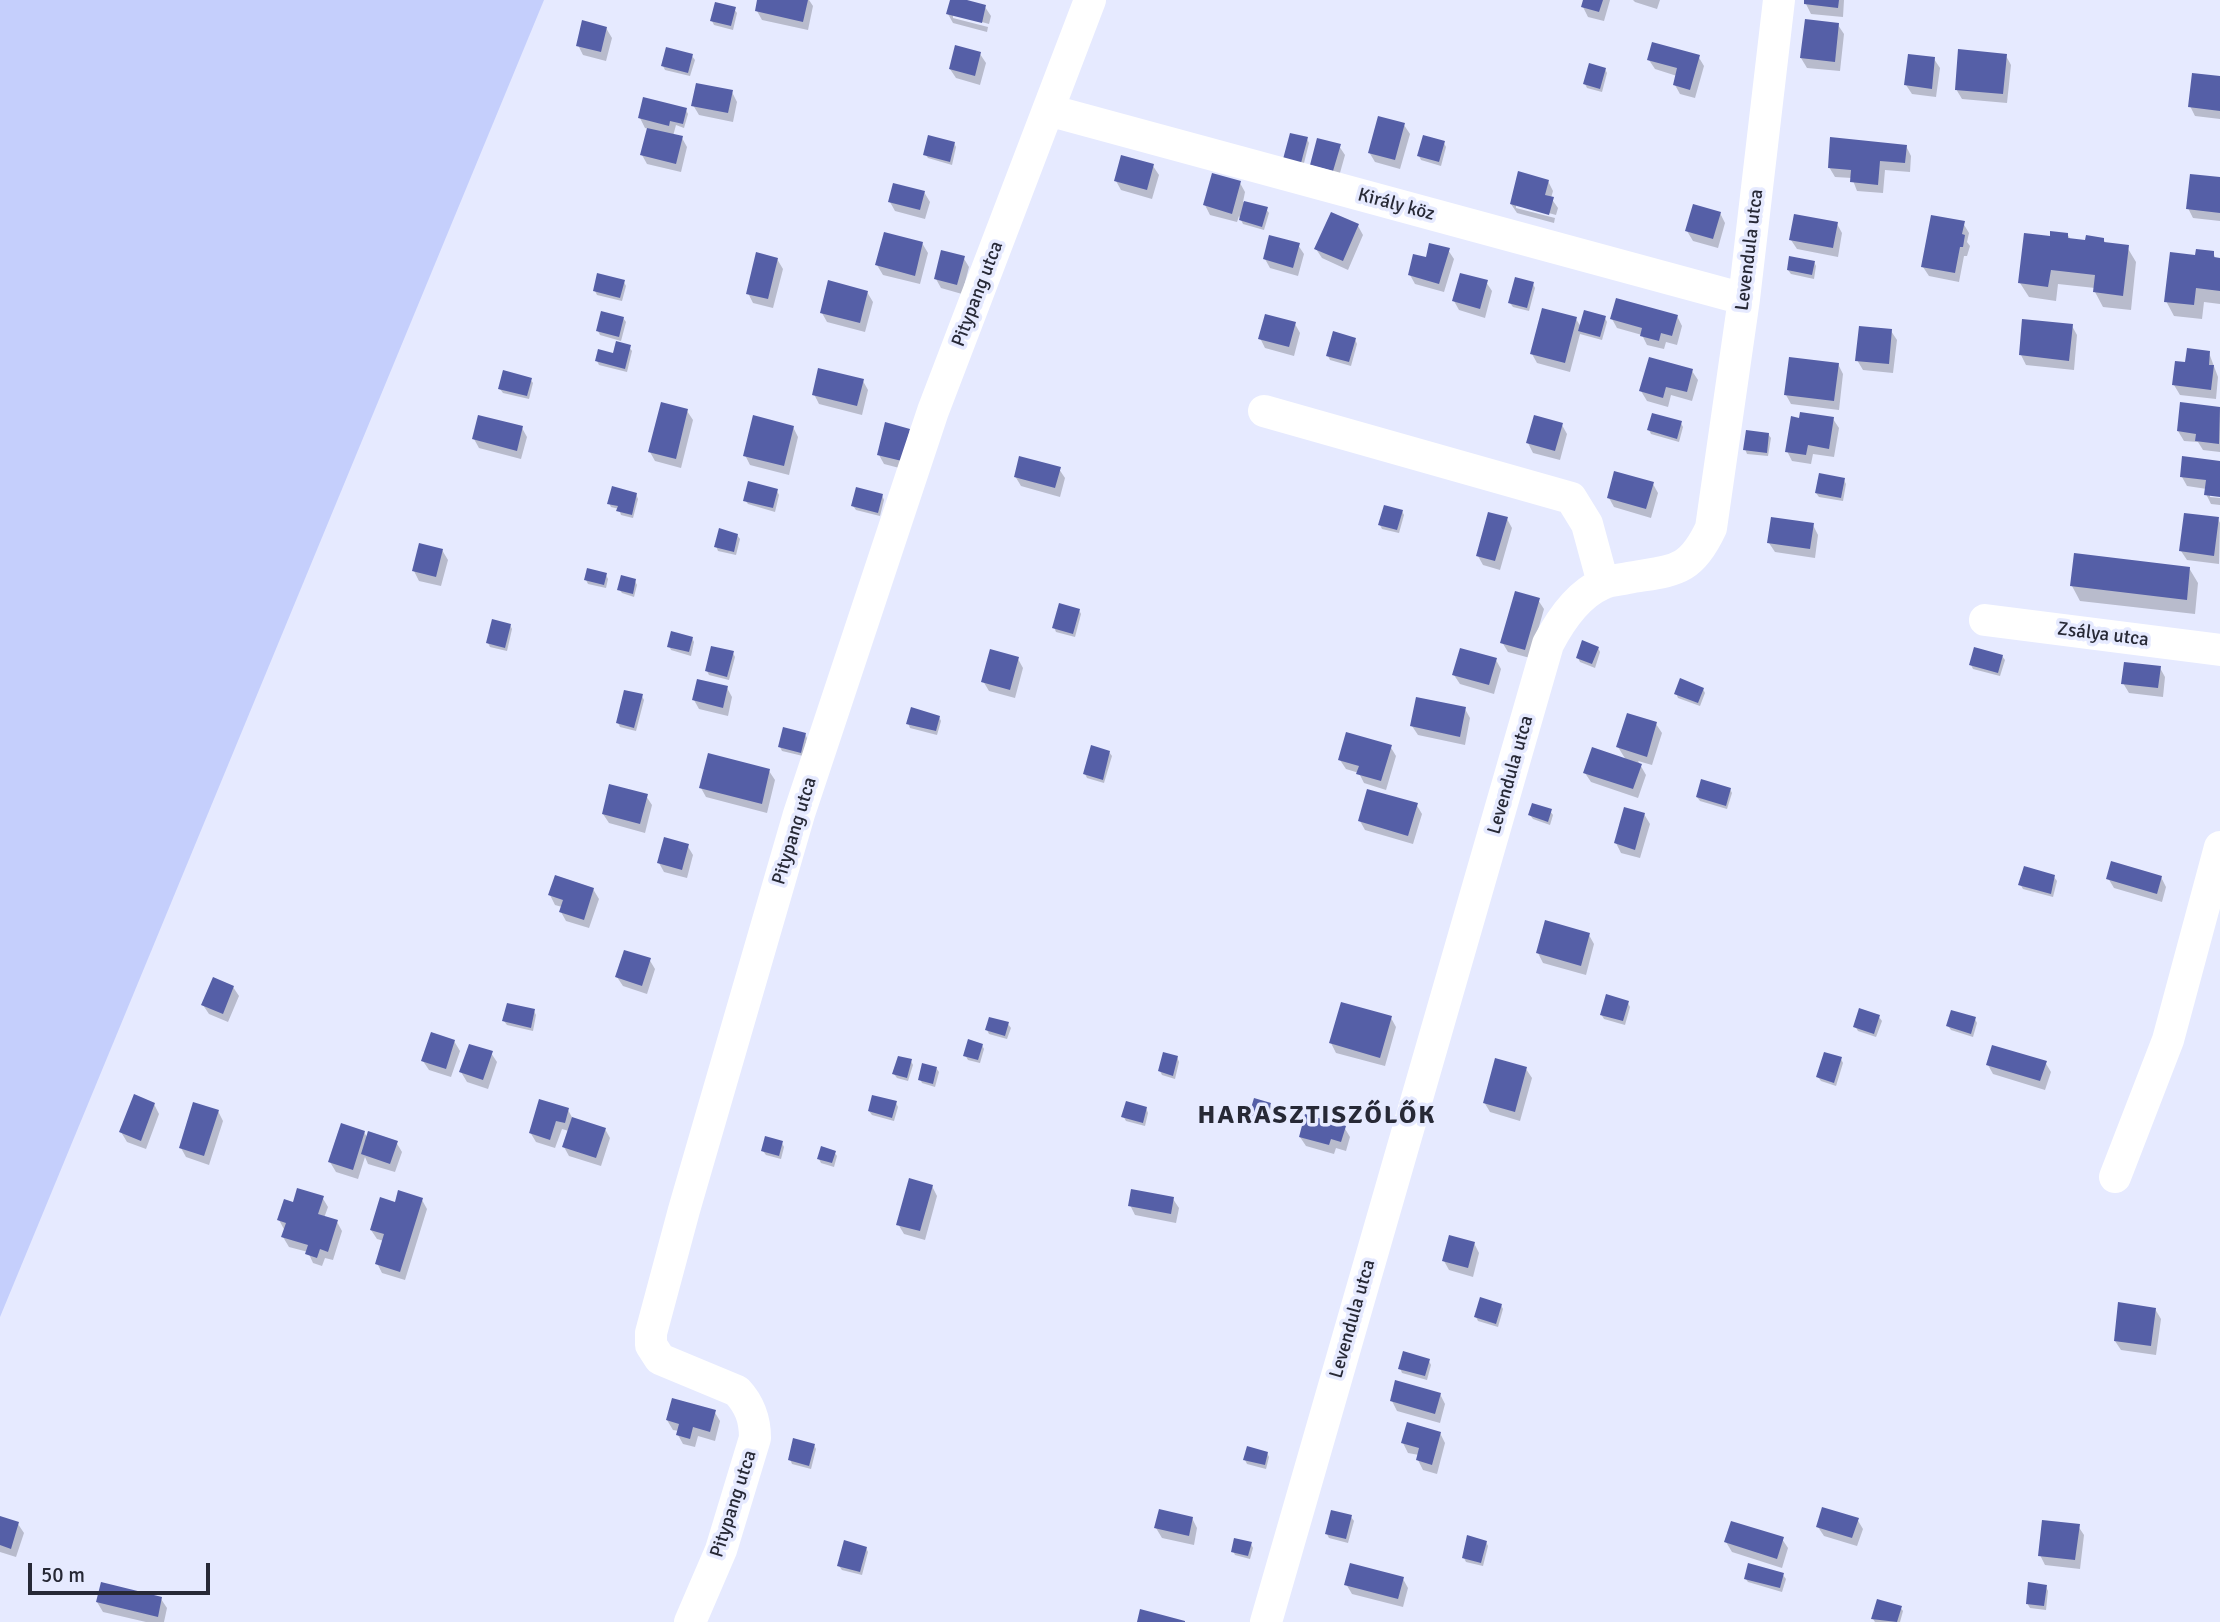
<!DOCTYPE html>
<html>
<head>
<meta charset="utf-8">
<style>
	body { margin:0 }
	#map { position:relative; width:2220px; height:1622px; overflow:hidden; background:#e6eaff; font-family:Signika,sans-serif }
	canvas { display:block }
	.scale { position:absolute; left:28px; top:1563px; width:182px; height:32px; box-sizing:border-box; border:4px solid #272936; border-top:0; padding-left:9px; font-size:21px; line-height:24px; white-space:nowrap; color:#272936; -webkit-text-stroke:5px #e6eaff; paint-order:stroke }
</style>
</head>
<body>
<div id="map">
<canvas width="2220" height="1622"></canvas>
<div class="scale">50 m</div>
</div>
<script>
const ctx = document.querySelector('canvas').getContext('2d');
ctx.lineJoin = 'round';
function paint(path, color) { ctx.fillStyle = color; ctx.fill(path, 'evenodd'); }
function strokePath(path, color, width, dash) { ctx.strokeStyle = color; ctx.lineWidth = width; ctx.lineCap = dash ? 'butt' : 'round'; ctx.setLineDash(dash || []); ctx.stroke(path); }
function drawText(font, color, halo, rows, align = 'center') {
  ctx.font = font + ' Signika,sans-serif'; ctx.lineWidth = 7; ctx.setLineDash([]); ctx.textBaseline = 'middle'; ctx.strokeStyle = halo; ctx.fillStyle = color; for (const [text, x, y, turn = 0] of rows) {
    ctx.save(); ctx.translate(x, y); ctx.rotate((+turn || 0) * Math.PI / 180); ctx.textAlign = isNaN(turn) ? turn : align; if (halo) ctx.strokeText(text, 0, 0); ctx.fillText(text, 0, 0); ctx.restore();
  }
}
paint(new Path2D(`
	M0,0H544L0,1317Z`), '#c5cffc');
paint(new Path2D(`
	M759,0H809L813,6L808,30L762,20L757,11Z
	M951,0L985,7L991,16L989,24L953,14V18L988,27L987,32L953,23L948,14Z
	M1585,0H1610L1604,21L1588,17L1583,7Z
	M1633,0H1660L1657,9L1635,2Z
	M1806,0H1844L1843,17L1811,14L1806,4Z
	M734,9L737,13L733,30L714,25L712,21Z
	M1838,25L1844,34L1840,71L1807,68L1801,58Z
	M606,28L612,38L606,61L583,55L578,45Z
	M980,54L986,63L980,85L956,78L950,69Z
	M692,56L695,60L690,76L665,70L663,66Z
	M1698,56L1704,66L1695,98L1680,94L1675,85L1677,76L1655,69L1649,60Z
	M2006,56L2011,65L2007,103L1962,99L1956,89Z
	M1934,59L1940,68L1936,97L1912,94L1906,85Z
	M1605,69L1607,73L1602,92L1587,88L1585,84Z
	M2220,78V119L2195,116L2190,106Z
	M732,92L737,102L733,122L699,115L693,105Z
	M686,110L688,114L684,128L676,125L673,136L682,138L687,147L681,172L647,164L642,155L649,129L645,128L640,118Z
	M1404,125L1410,134L1400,169L1375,162L1369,152Z
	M1307,139L1309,143L1303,167L1287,163Z
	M954,143L956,147L952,165L928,158L925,154Z
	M1444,143L1446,147L1441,166L1421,160L1419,156Z
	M1339,146L1345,155L1338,180L1311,164Z
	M1906,146L1911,156L1910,172L1885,170L1883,193L1857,191L1852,178L1835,177L1829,167Z
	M1153,166L1159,175L1152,199L1121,190L1116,181Z
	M2220,179V221L2193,218L2188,208Z
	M1548,181L1553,191L1551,198L1558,208L1556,215L1516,204V208L1555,218L1554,223L1517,213L1511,204Z
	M1240,183L1245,192L1243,202L1266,209L1269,213L1264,230L1243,224L1239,216L1237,222L1210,215L1205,205Z
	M924,192L930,202L925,219L895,211L890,202Z
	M1720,213L1725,223L1718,248L1693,241L1687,231Z
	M1963,223L1969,233L1967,242L1970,246L1967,256H1964L1959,282L1929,276L1923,267Z
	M1837,224L1842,233L1838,257L1797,249L1791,240Z
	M1358,226L1363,235L1348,270L1322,258L1316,249Z
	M2067,234L2071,240L2087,242L2103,239L2106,244L2127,247L2136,262L2131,310L2103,307L2095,292V288L2058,284L2056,301L2029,297L2020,283Z
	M922,243L928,253L920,284L883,275L877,265Z
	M1298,245L1304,254L1298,276L1270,268L1265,259Z
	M1448,250L1454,259L1444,292L1415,284L1410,275L1427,260Z
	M2213,253L2216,259H2220V304L2204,302L2202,319L2174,316L2166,301L2197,257Z
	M963,257L969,267L962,294L941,288L936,279Z
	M777,259L783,269L773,308L753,303L748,293Z
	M1814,262L1816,266L1814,279L1791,274L1788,270Z
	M624,282L626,286L622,301L597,295L595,291Z
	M1486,282L1492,291L1485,318L1459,310L1454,301Z
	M1533,284L1535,288L1529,311L1513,307L1510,303Z
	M867,292L873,302L865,332L827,322L822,313Z
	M1677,316L1682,326L1677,345L1666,342L1664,349L1647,345L1642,335L1617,328L1612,319Z
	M623,318L626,322L621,341L600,335L598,331Z
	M1605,318L1607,322L1602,340L1580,334L1570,372L1537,363L1532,354L1576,319L1581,327Z
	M1295,324L1300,333L1294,356L1265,348L1260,338Z
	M2072,326L2077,335L2074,370L2026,365L2021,355Z
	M1891,331L1897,340L1893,373L1863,370L1857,360Z
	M1355,339L1357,344L1351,366L1330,360L1328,356Z
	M629,347L632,351L627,372L599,365L597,361Z
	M2209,353L2218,377L2216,399L2180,395L2174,385L2186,364Z
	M1838,364L1843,374L1839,410L1791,404L1786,395Z
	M1692,371L1698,380L1692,401L1671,395L1668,407L1647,401L1641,391Z
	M530,379L533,383L529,399L503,393L500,389Z
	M863,381L868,390L862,415L819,404L814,394Z
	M2181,404L2220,409V452L2203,450L2198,442L2184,441L2178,431Z
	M687,411L693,420L681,468L655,461L650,452Z
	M1833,419L1839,428L1834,457L1813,454L1811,464L1792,461L1787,451Z
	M1681,423L1683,427L1679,442L1651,434L1649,430Z
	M1562,425L1567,434L1560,460L1533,453L1528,443Z
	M793,427L798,437L789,475L750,465L745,455Z
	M522,428L527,437L521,459L479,448L474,439Z
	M909,430L915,440L907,470L884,464L879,455Z
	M1768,434L1771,438L1768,456L1747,454L1745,449Z
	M2220,463V495L2210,494V497L2220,498V505L2211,504L2206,494L2207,489L2187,486L2182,477Z
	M1059,469L1065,478L1060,497L1021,486L1015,476Z
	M1844,480L1846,484L1843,501L1819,497L1816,493Z
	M1653,484L1658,493L1651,518L1614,507L1609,498Z
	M777,491L779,495L775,512L748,504L745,500Z
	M636,494L638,499L633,518L621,515L619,509L611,507L609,503Z
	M882,495L884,500L880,516L856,510L853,506Z
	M1402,511L1404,515L1399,533L1382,529L1380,525Z
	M1507,519L1512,528L1500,570L1483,565L1478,556Z
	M2218,519L2220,523L2219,564L2187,560L2181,551Z
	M1813,525L1818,535L1815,558L1775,552L1769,543Z
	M737,535L740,539L736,555L718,551L716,546Z
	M442,550L448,560L441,586L419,581L414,571Z
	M2189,568L2198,583L2195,614L2080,601L2072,586Z
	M606,575L608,579L606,588L588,584L586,580Z
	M635,581L637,585L634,597L622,593L619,589Z
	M1538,600L1544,609L1530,658L1508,652L1502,642Z
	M1079,610L1081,614L1075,637L1056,632L1054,627Z
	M510,625L512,629L507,651L490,647L488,643Z
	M692,638L694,642L691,656L671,650L669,646Z
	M1598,648L1600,652L1595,668L1580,662L1578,658Z
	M733,653L735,657L729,680L709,675L707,671Z
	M2002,656L2005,660L2000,676L1973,669L1971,665Z
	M1018,659L1023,668L1015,698L989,691L983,681Z
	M1496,660L1501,669L1494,694L1460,684L1454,675Z
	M2160,668L2165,677L2163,697L2129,693L2123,683Z
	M727,688L732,697L728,716L699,709L694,700Z
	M1703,689L1705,693L1700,706L1678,698L1676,693Z
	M642,696L644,700L636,731L620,727L618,723Z
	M1465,709L1470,718L1465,745L1418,735L1412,726Z
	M939,717L941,721L937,735L910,728L908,723Z
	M1656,724L1662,733L1652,765L1638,761L1646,775L1638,798L1591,782L1585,773L1626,760L1618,747Z
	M805,734L807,738L803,756L782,751L780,747Z
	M1390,746L1396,756L1386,790L1364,783L1359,773L1346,769L1340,760Z
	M1109,752L1112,756L1104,783L1087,778L1085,774Z
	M769,771L775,780L767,813L706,797L701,788Z
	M1730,789L1732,793L1727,809L1700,801L1697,797Z
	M646,796L652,805L645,833L609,823L603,814Z
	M1416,804L1422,814L1413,844L1365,830L1360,821Z
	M1550,811L1553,815L1550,825L1533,819L1530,815Z
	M1644,814L1650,824L1640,858L1621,853L1616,843Z
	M687,845L693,855L687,878L664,872L659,863Z
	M2054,877L2057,881L2053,897L2023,889L2020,884Z
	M2161,877L2166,887L2162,902L2114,888L2108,878Z
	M593,889L599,899L589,928L566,921L561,912L562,907L555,905L550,895Z
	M1589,935L1594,944L1586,975L1543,963L1538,953Z
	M649,959L655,969L647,994L623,986L617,977Z
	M233,987L239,996L228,1022L209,1014L203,1005Z
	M1628,1003L1630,1007L1625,1025L1604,1019L1601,1014Z
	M534,1011L536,1015L533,1031L507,1025L504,1021Z
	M1879,1017L1882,1021L1876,1037L1858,1031L1855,1026Z
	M1391,1018L1396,1027L1385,1066L1336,1053L1331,1043Z
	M1975,1019L1977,1023L1973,1037L1951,1030L1948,1026Z
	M1008,1024L1011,1028L1007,1039L989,1034L987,1030Z
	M454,1041L460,1051L451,1077L429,1070L423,1061Z
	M982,1045L984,1049L980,1063L968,1060L965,1055Z
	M491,1053L497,1062L488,1089L467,1082L461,1072Z
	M1177,1057L1179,1062L1175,1079L1162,1075L1160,1071Z
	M1841,1059L1843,1063L1836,1086L1821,1081L1818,1077Z
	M911,1061L913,1065L908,1081L897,1078L894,1074Z
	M2045,1062L2051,1072L2045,1090L1993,1074L1988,1065Z
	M936,1068L939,1072L935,1087L922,1083L920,1079Z
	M1526,1069L1532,1078L1520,1121L1490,1112L1484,1102Z
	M896,1103L898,1107L894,1121L872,1115L869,1111Z
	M154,1104L159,1114L146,1149L127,1142L121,1132Z
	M1270,1104L1272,1108L1268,1122L1254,1118L1251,1114Z
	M1146,1108L1148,1113L1145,1126L1126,1121L1123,1116Z
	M568,1110L573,1119L605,1129L610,1138L601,1166L569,1156L564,1147L569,1131L562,1129L555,1148L536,1142L530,1132Z
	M218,1111L223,1121L209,1165L186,1157L181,1148Z
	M1344,1127L1350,1137L1346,1151L1336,1148L1334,1154L1306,1146L1300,1137Z
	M364,1132L368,1139L396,1142L402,1152L395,1172L368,1164L365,1157L358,1179L336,1172L330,1162Z
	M782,1143L784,1147L781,1159L766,1155L763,1151Z
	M834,1152L837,1156L834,1167L821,1163L819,1159Z
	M932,1186L937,1196L925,1240L904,1234L898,1224Z
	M322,1197L328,1207L324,1218L337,1222L342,1231L333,1260L325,1258L322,1266L313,1263L308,1252L289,1247L283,1237L285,1231L279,1220L294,1204Z
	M1173,1199L1179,1208L1176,1223L1135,1215L1130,1205Z
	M422,1200L427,1209L405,1280L382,1273L377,1263L384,1241L377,1239L371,1230L396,1204Z
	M1474,1243L1479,1253L1473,1277L1449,1270L1444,1261Z
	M1501,1305L1503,1309L1498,1327L1478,1321L1476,1317Z
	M2155,1309L2161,1319L2156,1355L2121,1350L2115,1341Z
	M1429,1361L1431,1365L1427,1380L1402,1373L1400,1368Z
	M1440,1394L1445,1404L1440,1423L1397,1411L1392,1401Z
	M714,1411L720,1421L715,1441L698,1436L695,1447L683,1444L678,1435L679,1431L673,1430L667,1420Z
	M1440,1433L1445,1443L1437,1474L1423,1470L1418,1460L1419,1455L1408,1453L1403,1443Z
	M814,1445L816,1449L811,1469L792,1464L790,1459Z
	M1267,1453L1269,1457L1266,1469L1247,1464L1245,1460Z
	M1351,1517L1354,1521L1348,1543L1329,1538L1327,1534Z
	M0,1518L18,1524L24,1533L16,1557L0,1552Z
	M1192,1518L1197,1528L1194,1545L1162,1538L1156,1528Z
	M1857,1519L1863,1529L1857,1546L1824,1536L1818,1527Z
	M2078,1526L2084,1535L2080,1569L2045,1565L2040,1555Z
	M1782,1539L1788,1548L1782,1568L1732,1552L1726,1542Z
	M1486,1542L1488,1546L1483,1566L1466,1562L1464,1558Z
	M1251,1544L1253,1548L1250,1559L1235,1555L1233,1551Z
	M866,1548L868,1552L862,1575L842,1570L839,1566Z
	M1783,1575L1786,1579L1782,1592L1748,1582L1745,1578Z
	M1403,1579L1408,1588L1403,1607L1352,1594L1346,1584Z
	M2046,1587L2048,1591L2046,1610L2030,1608L2027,1603Z
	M161,1599L167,1608L164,1622H146L103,1612L97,1602Z
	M1900,1607L1903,1611L1900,1622H1875L1873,1619Z`), '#0003');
paint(new Path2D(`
	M757,0H808L803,22L755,11Z
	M950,0H967L986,5L982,23L946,14Z
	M1583,0H1603L1599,12L1581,7Z
	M1804,0H1839L1838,8L1804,4Z
	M715,2L736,7L731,26L710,21Z
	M1805,19L1839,23L1835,62L1800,58Z
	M582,20L607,27L601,52L576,46Z
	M1652,42L1700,55L1690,90L1673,85L1677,68L1647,60Z
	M955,45L981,52L975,76L949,69Z
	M666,47L693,54L688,73L661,66Z
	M1958,49L2007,54L2003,94L1955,90Z
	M1908,54L1935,57L1932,89L1904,85Z
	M1589,63L1606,68L1600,89L1583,84Z
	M2192,73L2220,76V111L2188,107Z
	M696,83L733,90L728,113L691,106Z
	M643,97L687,108L683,124L670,121L669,126L638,118Z
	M1378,116L1405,123L1395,160L1368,153Z
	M647,128L683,136L676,164L640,155Z
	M1290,133L1308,137L1301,163L1283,159Z
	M928,135L955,142L950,162L923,155Z
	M1423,135L1445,141L1439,162L1417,156Z
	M1830,137L1907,145L1905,163L1880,161L1878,185L1850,182L1851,170L1828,168Z
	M1317,138L1341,144L1333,171L1310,165Z
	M1121,155L1154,164L1147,190L1114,181Z
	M1518,171L1549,180L1545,195L1554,197L1549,215L1510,204Z
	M1212,173L1241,181L1232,214L1203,205Z
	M2190,174L2220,177V213L2186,209Z
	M893,183L925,191L920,210L888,202Z
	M1244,201L1268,207L1262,227L1239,220Z
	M1693,204L1721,212L1713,239L1685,231Z
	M1331,212L1359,224L1343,261L1314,249Z
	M1794,214L1838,222L1833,248L1789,240Z
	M1931,215L1965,221L1962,234L1965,235L1963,247H1960L1955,273L1921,267Z
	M2050,231L2068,233V238L2085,240L2086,235L2104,238V242L2129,245L2123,296L2093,292L2095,275L2051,270L2048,287L2018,283L2024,233L2050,236Z
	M884,232L923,242L915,276L875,265Z
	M1269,235L1300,243L1293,268L1263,259Z
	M1429,243L1450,248L1439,284L1408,275L1413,254L1426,257Z
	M2196,249L2214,251V257L2220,258V291L2196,288L2194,305L2164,302L2170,252L2195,255Z
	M941,250L965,256L957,285L934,279Z
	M756,252L778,258L768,299L746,294Z
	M1789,256L1815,261L1812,275L1787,270Z
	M597,273L625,280L620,298L593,291Z
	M1460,273L1488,280L1480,309L1452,301Z
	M1515,277L1534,282L1527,308L1508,303Z
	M828,280L868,291L860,323L820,313Z
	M1616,298L1678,315L1672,336L1661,333L1659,341L1640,336L1642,328L1610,319Z
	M1542,308L1577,317L1565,363L1530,354Z
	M1584,310L1606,316L1600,337L1578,331Z
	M601,311L624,317L619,337L596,331Z
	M1265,314L1296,322L1289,347L1258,339Z
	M2022,319L2073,324L2069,361L2019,355Z
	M1859,326L1892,329L1889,364L1855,361Z
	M1333,331L1356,338L1349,362L1326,356Z
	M616,341L631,345L625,369L595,361L598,349L613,353Z
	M2187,348L2210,351L2209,365H2214L2211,390L2172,385L2175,361L2185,362Z
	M1649,357L1693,369L1687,392L1666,387L1663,398L1639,391Z
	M1789,357L1839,363L1834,401L1784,395Z
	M818,368L864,379L857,406L812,395Z
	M503,370L532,378L527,396L498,389Z
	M661,402L688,409L676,459L648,452Z
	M2180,402L2220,407L2219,444L2195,441L2196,434L2177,431Z
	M1800,412L1834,417L1829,449L1808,445L1806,455L1785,452L1791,416L1799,418Z
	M1652,413L1682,421L1677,439L1647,430Z
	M478,415L523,426L517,451L472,439Z
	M753,415L794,426L784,466L743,456Z
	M1534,415L1563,423L1555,451L1526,443Z
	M885,422L910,429L902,461L877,455Z
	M1746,430L1769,433L1767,453L1743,450Z
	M1019,456L1061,467L1055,488L1014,477Z
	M2182,456L2220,461V497L2204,495L2206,480L2180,477Z
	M1614,471L1654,482L1646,509L1607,498Z
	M1819,473L1845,478L1841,498L1815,493Z
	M748,481L778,489L773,508L743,501Z
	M612,486L637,493L632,515L616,511L618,506L607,504Z
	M856,487L883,494L878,513L851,506Z
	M1384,505L1403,510L1397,530L1378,525Z
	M1488,512L1508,517L1495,561L1476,556Z
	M2184,513L2219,517L2214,556L2179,551Z
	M1771,517L1814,523L1810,549L1767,543Z
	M719,528L738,534L734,552L714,547Z
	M419,543L443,549L436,577L412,571Z
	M2074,553L2190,567L2187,600L2070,586Z
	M587,568L607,573L604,585L584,580Z
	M621,575L636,579L633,594L617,590Z
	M1515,591L1540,598L1525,650L1500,643Z
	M1059,603L1080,609L1073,634L1052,628Z
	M492,619L511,624L505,648L486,643Z
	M671,631L693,637L689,652L667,647Z
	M1582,640L1599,647L1592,664L1576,658Z
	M711,646L734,651L727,677L705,671Z
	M1974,647L2003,655L1998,673L1969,665Z
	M1460,648L1497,658L1489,685L1452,675Z
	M990,649L1019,657L1010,690L981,682Z
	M2124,662L2161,666L2158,688L2121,684Z
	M1680,678L1704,688L1698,703L1674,694Z
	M697,679L728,686L723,708L692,700Z
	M624,690L643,694L634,728L616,723Z
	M1416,697L1466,707L1460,737L1410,726Z
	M911,707L940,716L936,731L906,724Z
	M1627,713L1657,722L1647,757L1616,747Z
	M783,727L806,733L801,753L778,747Z
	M1346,732L1392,745L1381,781L1356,774L1359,766L1338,760Z
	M1091,745L1110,751L1103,780L1083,774Z
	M1592,747L1642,764L1633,789L1583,773Z
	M708,753L770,769L762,804L699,788Z
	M1701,779L1731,788L1726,806L1696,797Z
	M609,784L648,794L640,824L602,814Z
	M1367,789L1418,803L1408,836L1358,821Z
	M1532,803L1552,809L1548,822L1528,815Z
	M1624,807L1645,813L1635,850L1614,843Z
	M664,837L689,844L682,870L657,863Z
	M2111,861L2162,876L2157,894L2106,879Z
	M2024,866L2055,875L2051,894L2018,885Z
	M555,875L594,888L584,920L559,912L563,900L548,895Z
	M1545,920L1590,933L1581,966L1536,953Z
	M624,950L651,958L642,986L615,977Z
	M213,977L234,986L223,1014L201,1005Z
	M1606,994L1629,1001L1623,1021L1600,1015Z
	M1341,1002L1392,1016L1380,1058L1329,1043Z
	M507,1003L535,1009L531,1028L502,1021Z
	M1859,1008L1880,1015L1874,1034L1853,1027Z
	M1951,1010L1976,1017L1971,1034L1946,1026Z
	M989,1017L1009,1022L1005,1036L985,1030Z
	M431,1032L455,1040L446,1069L421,1061Z
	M968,1039L983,1044L978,1060L963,1056Z
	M469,1044L493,1051L483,1080L459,1072Z
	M1992,1045L2047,1061L2040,1081L1986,1065Z
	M1163,1052L1178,1056L1173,1076L1158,1071Z
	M1824,1052L1842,1057L1834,1083L1816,1077Z
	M898,1056L912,1059L907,1078L892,1074Z
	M1495,1058L1527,1067L1515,1112L1483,1103Z
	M922,1063L937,1067L933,1084L918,1080Z
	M134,1094L155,1103L141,1141L119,1132Z
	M872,1095L897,1101L892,1118L868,1111Z
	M1254,1098L1271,1103L1266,1119L1249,1115Z
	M539,1099L569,1108L565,1123L556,1121L550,1140L529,1133Z
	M1126,1101L1147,1107L1143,1123L1121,1117Z
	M193,1102L219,1110L204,1156L179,1148Z
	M1305,1114L1346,1126L1341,1142L1331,1139L1329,1145L1299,1137Z
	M572,1117L606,1128L596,1158L562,1147Z
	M341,1123L365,1131L353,1170L328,1162Z
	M368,1131L398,1141L390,1164L361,1154Z
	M765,1136L783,1141L779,1156L761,1151Z
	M821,1146L836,1151L832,1163L817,1159Z
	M909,1178L933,1185L920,1231L896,1225Z
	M297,1188L324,1196L318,1214L338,1220L328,1252L320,1249L317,1258L305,1254L308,1245L281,1237L286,1223L277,1220L284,1199L293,1202Z
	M1131,1189L1174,1197L1171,1214L1128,1206Z
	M398,1190L423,1198L400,1272L375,1264L384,1234L370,1230L380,1197L395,1202Z
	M1449,1235L1475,1242L1468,1268L1442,1261Z
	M1480,1297L1502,1304L1496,1324L1474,1317Z
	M2118,1302L2156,1308L2151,1346L2114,1341Z
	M1403,1351L1430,1359L1425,1376L1398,1369Z
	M1395,1380L1441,1393L1435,1414L1390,1401Z
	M672,1398L716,1410L710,1432L693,1427L690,1439L676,1435L679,1424L666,1420Z
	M1407,1422L1441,1432L1432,1465L1416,1460L1419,1448L1401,1443Z
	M793,1438L815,1444L809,1466L788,1460Z
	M1247,1446L1268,1452L1265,1465L1243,1460Z
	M1822,1507L1859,1518L1852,1538L1816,1527Z
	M1159,1509L1193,1517L1189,1536L1154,1528Z
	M1331,1510L1352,1515L1346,1539L1325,1534Z
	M0,1516L19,1522L11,1549L0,1545Z
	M2042,1520L2080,1524L2075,1560L2038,1556Z
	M1731,1521L1784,1537L1777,1559L1724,1542Z
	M1467,1535L1487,1541L1481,1563L1462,1558Z
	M1234,1538L1252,1542L1248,1556L1231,1552Z
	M844,1540L867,1547L860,1572L837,1566Z
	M1350,1563L1404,1577L1398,1599L1344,1585Z
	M1748,1563L1784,1573L1780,1588L1744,1579Z
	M101,1582L162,1597L158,1617L96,1602Z
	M2028,1582L2047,1585L2044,1606L2026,1604Z
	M1877,1599L1902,1606L1897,1622L1871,1619Z
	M1140,1609L1185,1621V1622H1137Z`), '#555fa7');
strokePath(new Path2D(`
	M1048,110L1744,299
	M1264,411L1571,498L1587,524L1603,583
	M1985,620L2220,650
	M2115,1177L2168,1040L2220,847
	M690,1622L721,1550L755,1438C755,1419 750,1405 737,1391L660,1359L651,1345V1333L684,1210L799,814L933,411L1090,0
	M1266,1622L1548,644C1560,621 1577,595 1602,584C1609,580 1620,580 1628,578C1674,570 1690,573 1711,528L1744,299L1779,0`), '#fff', 32);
drawText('19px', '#272936', '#e6eaff', [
	["Király köz",1396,205,15],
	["Levendula utca",1750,250,-83],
	["Pitypang utca",978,294,-69],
	["Zsálya utca",2103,635,7],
	["Levendula utca",1511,775,-74],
	["Pitypang utca",795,831,-73],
	["Levendula utca",1353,1319,-74],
	["Pitypang utca",734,1504,-72]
]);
ctx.letterSpacing = '2px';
drawText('bold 26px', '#272936', '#e6eaff', [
	["HARASZTISZŐLŐK",1317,1116]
]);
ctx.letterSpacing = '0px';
</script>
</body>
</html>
